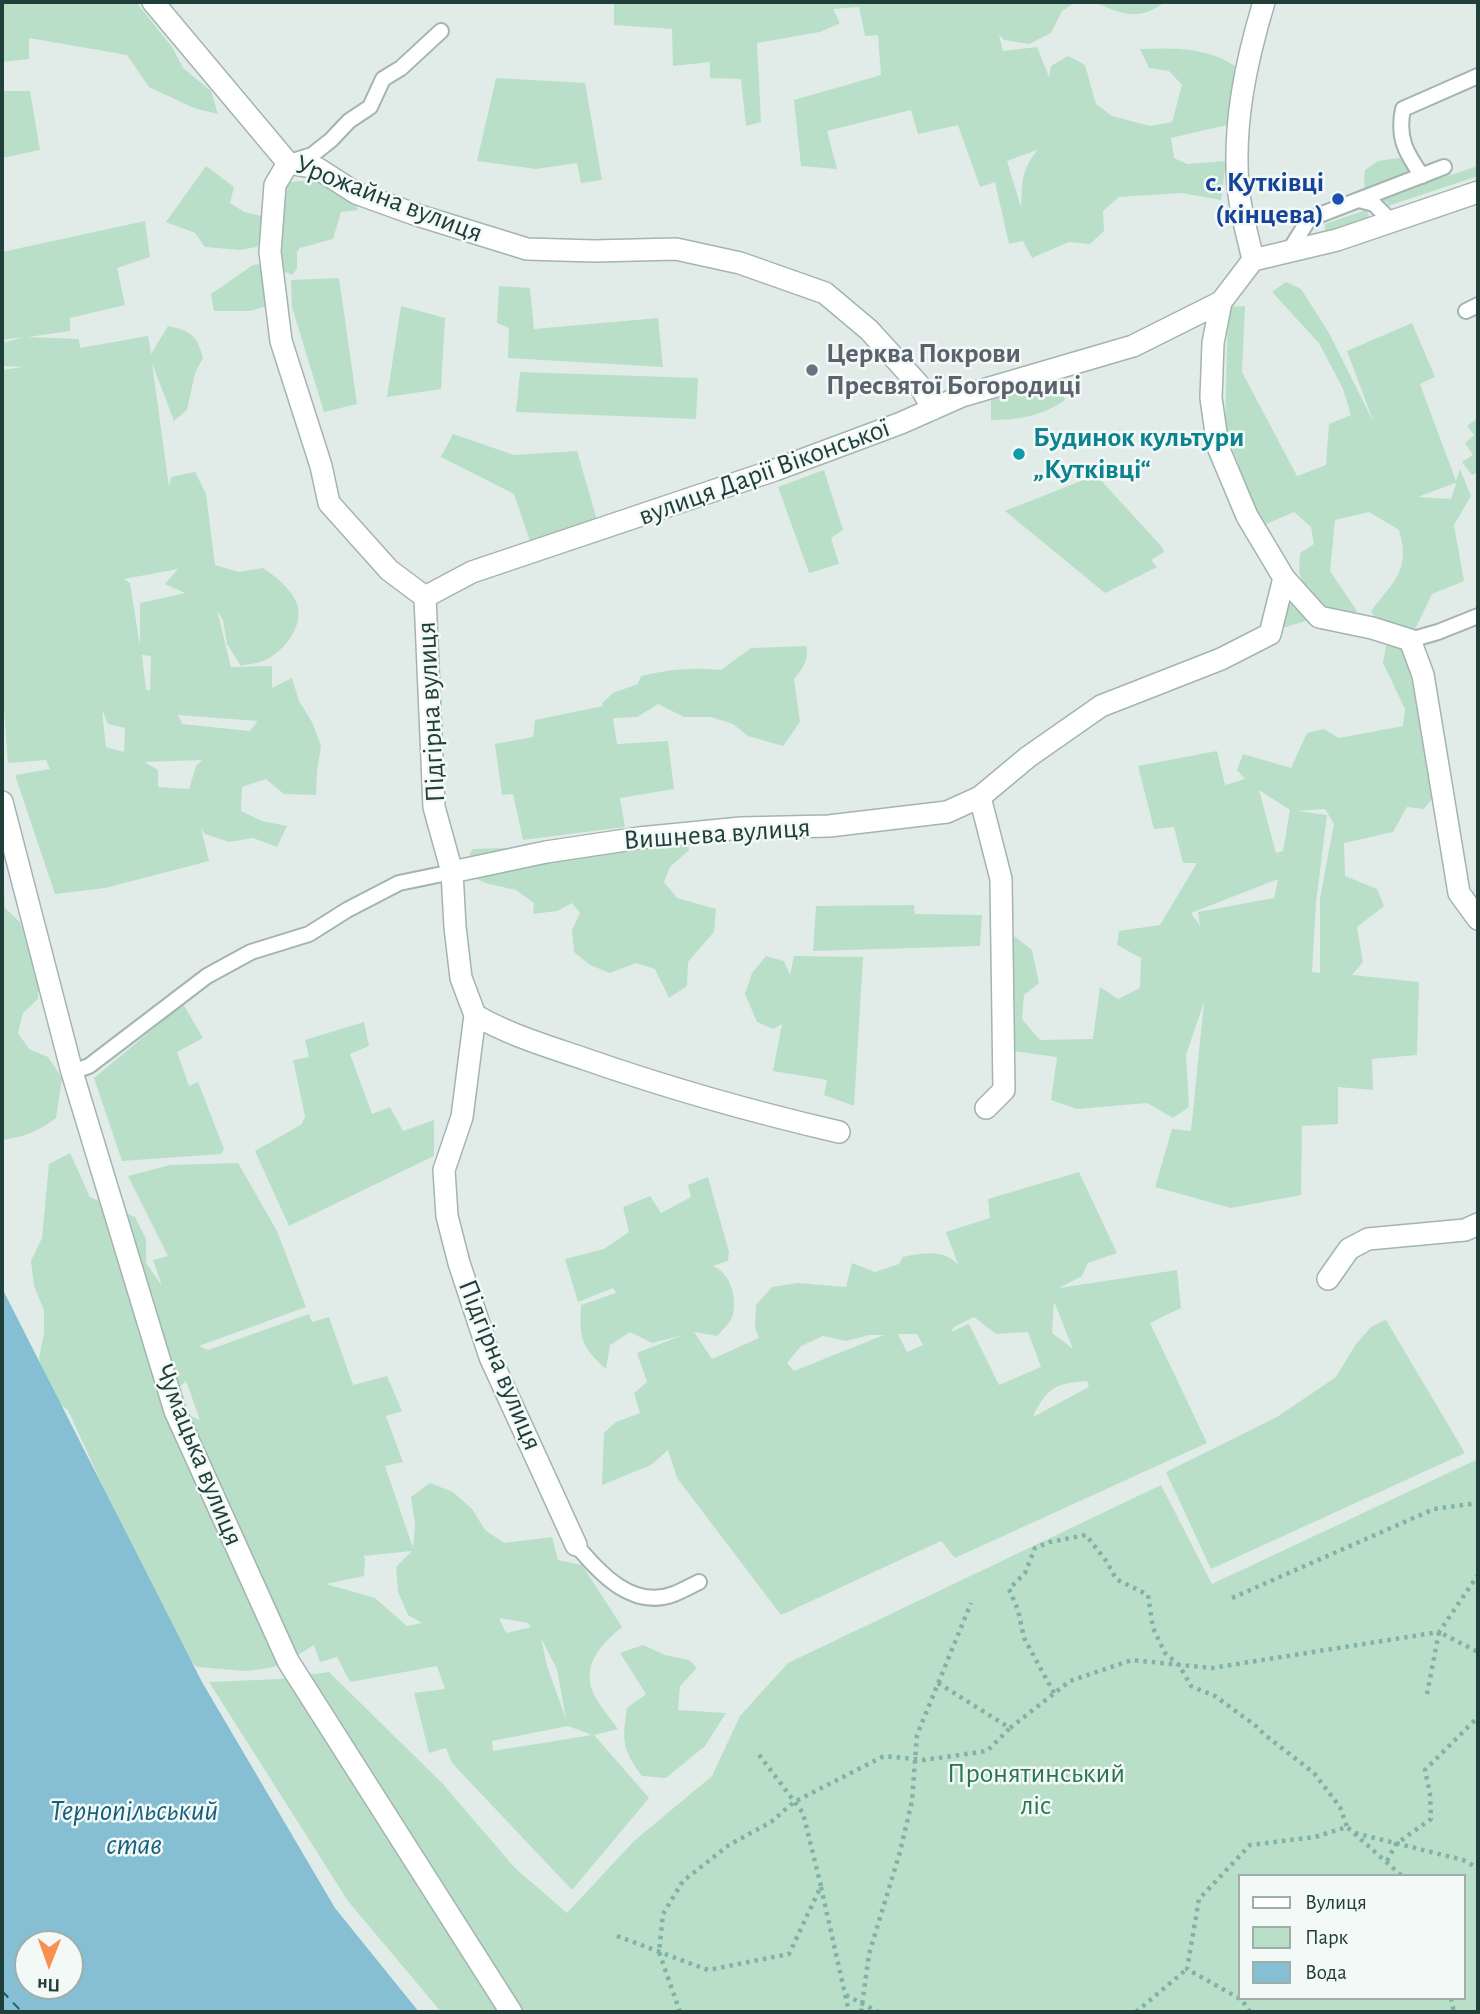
<!DOCTYPE html>
<html>
<head>
<meta charset="utf-8">
<style>
	body { margin:0 }
	#map { position:relative; width:1480px; height:2014px; overflow:hidden; background:#e1ece9; font-family:"Alegreya Sans",sans-serif }
	canvas { display:block }
	.frame { position:absolute; inset:0; border:4px solid #203e3a; pointer-events:none }
	.legend { position:absolute; left:1238px; top:1874px; width:228px; height:126px; box-sizing:border-box; background:#f2f9f6; border:2px solid #9eaeab; margin:0; padding:9px 12px; list-style:none; font-size:21px; color:#203e3a }
	.legend li { display:flex; align-items:center; gap:14px; height:35px }
	.legend b { width:35px; border:2px solid #9eaeab }
	.north { position:absolute; left:14px; top:1930px; width:70px; height:70px; box-sizing:border-box; background:#f2f9f6; border:2px solid #9eaeab; border-radius:50%; rotate:181deg; font-size:19px; font-weight:700; line-height:28px; text-align:center; color:#203e3a }
	.north::after { content:''; display:block; margin:auto; width:24px; height:32px; background:#f99052; clip-path:polygon(50% 0,100% 100%,50% 72%,0 100%) }
</style>
</head>
<body>
<div id="map">
<canvas width="1480" height="2014"></canvas>
<div class="frame"></div>
<ul class="legend">
<li><b style="height:9px;background:#fff"></b>Вулиця</li>
<li><b style="height:19px;background:#b9dfc8"></b>Парк</li>
<li><b style="height:19px;background:#86bfd4"></b>Вода</li>
</ul>
<div class="north">Пн</div>
</div>
<script>
const ctx = document.querySelector('canvas').getContext('2d');
ctx.lineJoin = 'round';
function paint(path, color) { ctx.fillStyle = color; ctx.fill(path, 'evenodd'); }
function strokePath(path, color, width, dash) { ctx.strokeStyle = color; ctx.lineWidth = width; ctx.lineCap = dash ? 'butt' : 'round'; ctx.setLineDash(dash || []); ctx.stroke(path); }
function drawText(font, color, halo, rows, align = 'center') {
  ctx.font = font + ' "Alegreya Sans",sans-serif'; ctx.lineWidth = 5; ctx.setLineDash([]); ctx.textBaseline = 'middle'; ctx.strokeStyle = halo; ctx.fillStyle = color; for (const [text, x, y, turn = 0] of rows) {
    ctx.save(); ctx.translate(x, y); ctx.rotate((+turn || 0) * Math.PI / 180); ctx.textAlign = isNaN(turn) ? turn : align; if (halo) ctx.strokeText(text, 0, 0); ctx.fillText(text, 0, 0); ctx.restore();
  }
}
paint(new Path2D(`
	M2,2H136L172,47L183,68L211,91L218,114L194,108L149,87L127,55L29,38V59L2,62Z
	M614,2H1076L1062,11L1051,33L1029,44L1004,40L999,35L1003,51L1037,47L1049,77L1051,66L1068,56L1085,65L1096,104L1112,116L1150,126L1172,122L1182,85L1169,71L1149,68L1140,49C1174,48 1206,47 1235,66L1227,125L1171,138L1174,158L1187,164L1226,161L1221,200L1181,193L1119,197L1103,211L1104,231L1090,244L1069,242L1032,258L1023,241L1009,244L995,182L980,187L958,125L918,134L911,110L827,131L837,169L801,166L794,100L881,75L878,35L865,36L859,7L833,9L840,23L820,32L757,43L761,122L746,126L741,79L710,78V62L673,66L672,29L614,25ZM1037,150C1020,174 1023,180 1021,207L1007,161Z
	M1093,2H1165C1137,23 1122,13 1093,2Z
	M2,65L4,91H30L40,150L2,158Z
	M496,78L585,83L602,180L581,183L577,163L536,169L477,161Z
	M1398,158L1405,159L1415,177L1416,186L1478,166V176L1388,206L1387,202L1378,205C1364,198 1363,185 1365,170L1378,161Z
	M206,166L234,187L230,203L244,212L261,216L266,232L257,247L240,250L205,247L195,233L166,222Z
	M322,180L353,194L358,210L341,212L333,239L300,248L297,252V269L292,275L276,268L288,182Z
	M1366,210L1370,218L1329,233L1325,230V224Z
	M145,221L150,257L117,268L125,305L70,318V331L28,337L79,339L80,348L148,336L151,354L168,326C191,331 197,335 203,358L195,373L187,410L174,421L152,363L169,487L171,477L195,472L206,494L215,565L239,572L263,568C276,577 291,588 297,604C305,626 282,654 263,661C256,664 248,664 241,666L227,644L223,620L217,610L231,667L272,666V688L292,678L299,701L312,722L321,746L317,771L316,795L284,794L266,779L242,787L241,811L262,821L287,826L277,847L253,838L229,842L205,834L201,828L209,861L105,888L55,894L15,775L50,769L46,760L8,763L2,684V370L23,367L2,366V343L24,337L2,340V252ZM178,569L165,584L185,593L140,603V646L130,583L124,579ZM142,655L151,656L150,691L146,689ZM102,710L108,724L125,728L124,752L106,747ZM178,715L257,721V722L250,731L182,724ZM202,760L196,766L189,789L158,787V770L144,762Z
	M270,263L267,306L250,311H214L211,294L253,265Z
	M339,278L357,404L324,412L292,307L291,280Z
	M1286,282L1301,289L1329,333L1374,423L1347,351L1412,323L1435,377L1420,384L1456,481L1460,469L1471,496L1454,525L1464,581L1432,594L1410,640L1388,641L1371,611C1394,581 1411,570 1399,530L1369,512L1335,520L1330,571L1357,611L1342,621L1325,616L1304,588L1299,571L1300,553L1314,544L1311,527L1294,512L1262,526L1225,429L1228,307L1245,306L1242,372L1297,476L1326,465L1329,424L1351,415L1343,389L1319,343L1272,292ZM1456,484L1451,499L1418,497L1455,483Z
	M499,286L530,288L534,329L658,318L663,367L508,358L509,328L497,323Z
	M401,306L445,318L441,389L387,397Z
	M520,372L698,378L696,419L516,412Z
	M1047,379L1062,392L1065,400C1042,416 1019,420 991,420V400Z
	M1478,418V472L1472,475L1462,462L1473,455L1465,443L1474,435L1467,426Z
	M453,434L514,455L577,451L597,520L530,541L514,494L441,457Z
	M824,470L843,530L831,538L839,564L809,573L778,487Z
	M1096,475L1162,547L1164,552L1151,560L1157,567L1105,593L1005,511Z
	M1286,591L1309,620L1279,629Z
	M1403,645L1420,713L1435,795L1424,809L1407,807L1393,832L1344,843L1345,876L1377,889L1384,906L1357,927L1363,962L1352,975L1419,982L1417,1055L1372,1059L1373,1090L1338,1087V1124L1302,1126L1301,1195L1231,1208L1155,1187L1172,1129L1191,1131L1204,1002L1186,1055L1189,1107L1173,1118L1147,1103L1077,1109L1051,1100L1057,1057L1013,1051L1006,963L1014,936L1032,950L1039,983L1024,995L1022,1019L1040,1040L1093,1039L1100,987L1118,999L1140,988L1141,958L1117,945L1119,931L1160,925L1197,863H1183L1174,827L1154,829L1138,766L1217,751L1225,785L1245,779L1237,770L1243,754L1291,768L1307,733L1324,729L1339,738L1403,726L1405,709L1383,663L1386,646ZM1259,790L1290,810L1283,851L1276,853ZM1325,809L1334,824L1320,898V973L1312,972L1316,903L1327,815L1297,811ZM1278,879L1274,898L1198,912L1200,926L1191,913Z
	M806,646C810,658 802,670 794,679L800,722L783,746L748,736L733,724L711,717H684L658,704L637,717L613,718L617,744L668,741L674,789L620,798L625,827L523,840L513,794L502,795L495,744L533,737L535,720L603,706L602,703L613,693L638,684L641,676C668,669 694,667 721,670L751,648Z
	M686,824L689,850L670,867L664,882L677,898L716,909L714,932L688,962L687,986L669,998L655,969L636,963L610,973L590,965L574,952L572,930L580,913L572,903L557,911L533,914L534,903L516,890L485,883L471,876L467,863L472,849L507,848L531,843L536,846Z
	M2,860L5,908L20,922L39,979L38,999L23,1013L18,1033L29,1049L48,1057L62,1078L56,1118C39,1131 24,1137 2,1140Z
	M914,905L915,914L982,915L980,946L813,951L816,906Z
	M766,956L784,961L790,975L794,956L863,957L854,1106L824,1095L827,1080L773,1071L782,1024L773,1029L757,1022L745,994L752,973Z
	M183,1004L203,1038L177,1052L189,1086L198,1082L224,1149L221,1154L122,1161L94,1078Z
	M364,1022L369,1046L350,1054L372,1114L390,1107L403,1131L434,1120V1156L289,1226L255,1151L302,1124L305,1116L293,1060L309,1057L305,1040Z
	M70,1153L90,1197L135,1217L146,1239V1263L162,1286L153,1260L168,1256L128,1176L170,1165L238,1163L277,1231L306,1307L199,1346L208,1350L309,1314L312,1322L329,1317L353,1385L387,1376L402,1411L386,1416L403,1462L385,1466L413,1548L415,1524L411,1497L430,1483L453,1492L472,1509L485,1530L504,1543L552,1537L558,1560L582,1565L622,1627C604,1642 584,1661 591,1687C594,1699 611,1719 618,1729L594,1735L649,1798L572,1890L452,1763L446,1748L429,1753L414,1693L445,1689L437,1666L350,1682L337,1657L320,1662L314,1645L288,1661L270,1668L245,1671L197,1667L178,1651L68,1410L47,1396L39,1358L44,1333V1310L34,1286L31,1261L42,1238L49,1164ZM186,1381L200,1420L183,1413L178,1389ZM412,1551L396,1567L398,1592L408,1615L422,1623L407,1626L375,1598L326,1584L364,1576L365,1559L363,1556ZM499,1618L528,1623L531,1627L506,1633ZM541,1638L557,1669L566,1719L547,1666ZM568,1726L592,1735L493,1751L492,1741Z
	M1079,1172L1117,1253L1088,1263L1082,1276L1059,1288L1177,1270L1181,1308L1150,1323L1207,1443L955,1558L941,1541L781,1615L677,1478L668,1450L651,1465L602,1485L604,1433L616,1422L640,1413L634,1393L647,1382L637,1353L683,1335L652,1343L630,1332L610,1345L606,1369C581,1347 579,1338 581,1305L616,1293L613,1288L578,1302L565,1259L604,1249L629,1232L623,1207L650,1196L661,1213L691,1197L688,1185L708,1177L729,1252L728,1261L713,1266C730,1273 737,1296 733,1314C732,1322 722,1330 717,1336L694,1332L712,1359L759,1338L755,1328L756,1305L772,1287L797,1283L846,1287L852,1263L875,1272L899,1264L903,1257C923,1253 942,1249 958,1264L946,1232L990,1218L988,1199ZM1054,1303L1055,1304L1073,1349L1052,1333ZM974,1317L996,1334L1028,1332L1041,1367L999,1385L969,1324L951,1332L954,1327ZM898,1334H917L923,1345L907,1352ZM869,1335H884L794,1371L787,1363L801,1346L823,1336L846,1341ZM1087,1381L1089,1387L1033,1417C1046,1388 1056,1383 1087,1381Z
	M1386,1320L1465,1453L1211,1569L1166,1472L1277,1417L1336,1377L1356,1344L1372,1326Z
	M1478,1459V2012H441L348,1901L209,1682L280,1679L329,1672L442,1783L515,1868L567,1913L634,1841L712,1776L740,1716L788,1663L1161,1485L1212,1584ZM1240,1876H1464V1998H1240Z
	M643,1645L665,1655L689,1660L697,1668L680,1686L678,1710L726,1713L705,1746L666,1778L642,1776C622,1749 622,1741 627,1708L646,1694L620,1653Z`), '#b9dfc8');
paint(new Path2D(`
	M2,1288L202,1682L335,1908L419,2012H2ZM28,1944H70V1986H28Z`), '#86bfd4');
strokePath(new Path2D(`
	M2,1991L22,2012`), '#175f7d', 2, [9, 7]);
const lane = new Path2D(`
	M293,161L312,155L331,140L349,121L370,107L383,79L401,68L441,31
	M1422,176C1406,153 1397,138 1403,109L1478,76
	M1359,200L1374,204L1392,222
	M1289,251L1309,219L1444,167
	M1466,311L1478,305
	M1410,640L1438,632L1478,616
	M72,1072L89,1066L207,976L251,952L309,934L347,910L399,883L452,872
	M576,1545C600,1573 632,1610 674,1594C682,1591 691,1586 699,1582`);
const street = new Path2D(`
	M153,2L288,163L317,168L356,193L417,215L527,249L594,251L676,249L740,263L825,293L869,330L920,386L933,409
	M1264,2C1246,62 1233,123 1238,186C1240,211 1248,236 1253,260L1221,302L1213,343L1211,398L1218,447L1247,516L1284,578L1319,617L1372,628L1410,640L1423,675L1459,893L1478,919
	M288,163L275,185L270,252L281,341L321,466L329,503L389,570L425,597L434,807L452,872L455,927L461,978L475,1015L462,1117L444,1170L447,1216L459,1263L490,1357L576,1545
	M1253,260L1337,240L1478,192
	M425,597L472,572L775,470L901,423L962,396L1133,346L1221,302
	M980,797L1028,757L1101,706L1221,659L1270,634L1284,578
	M2,802L72,1072L175,1411L288,1661L511,2012
	M452,872L546,852L639,838L741,828L829,826L947,812L980,797L1001,879L1004,1090L986,1108
	M475,1015C509,1035 547,1046 585,1059C668,1088 753,1112 839,1132
	M1328,1279L1349,1249L1368,1239L1465,1230L1478,1224`);
strokePath(lane, '#a3b4b1', 18);
strokePath(street, '#a3b4b1', 24);
strokePath(new Path2D(`
	M1232,1598L1434,1509L1478,1503
	M938,1683L1010,1728L1070,1681L1132,1660L1212,1668L1439,1632L1478,1575
	M1054,1693L1024,1638L1018,1610L1009,1589L1025,1573L1035,1548L1050,1542L1086,1535L1107,1562L1116,1579L1148,1595L1153,1628L1165,1653L1179,1665L1191,1686L1215,1696L1256,1726L1265,1735L1314,1773L1340,1807L1347,1827
	M1427,1694L1439,1632L1478,1652
	M1355,1833L1463,1860L1478,1868
	M1387,1861L1396,1844L1431,1819L1430,1794L1425,1770L1478,1717
	M821,1887L849,2012
	M617,1936L708,1970L789,1954L821,1886L803,1813L757,1752
	M846,1995L878,2012
	M1451,1998L1454,2012
	M680,2012L659,1952L663,1914L683,1881L729,1845L771,1822L794,1802L884,1756L924,1760L987,1751L1010,1728
	M861,2012L869,1954L900,1852L912,1801L917,1735L971,1603
	M1136,2012L1187,1969
	M1250,2012L1242,2000L1187,1969L1199,1899L1250,1845L1315,1837L1347,1827L1402,1876`), '#80b2a8', 4.5, [3.5, 5]);
strokePath(lane, '#fff', 14);
strokePath(street, '#fff', 21);
for (const [x, y, r, color] of [
	[1338,199,7,"#1a4fb4"],
	[812,370,7,"#6b7280"],
	[1019,454,7,"#0f9aa8"]
]) { const dot = new Path2D(); dot.arc(x, y, r, 0, 2 * Math.PI); ctx.fillStyle = color; ctx.fill(dot); strokePath(dot, '#f2f9f6', 2.5); }
drawText('bold 28px', '#164399', '#f2f9f6', [
	["с. Кутківці",1324,183],
	["(кінцева)",1324,215]
], 'right');
drawText('28px', '#203e3a', '#f2f9f6', [
	["Урожайна вулиця",389,199,21],
	["вулиця Дарії Віконської",764,472,-20],
	["Підгірна вулиця",431,712,-93],
	["Вишнева вулиця",717,834,-4],
	["Підгірна вулиця",500,1365,68],
	["Чумацька вулиця",199,1455,68]
]);
drawText('bold 28px', '#5b616d', '#f2f9f6', [
	["Церква Покрови",826,354],
	["Пресвятої Богородиці",826,386]
], 'left');
drawText('bold 28px', '#0d838f', '#f2f9f6', [
	["Будинок культури",1033,438],
	["„Кутківці“",1033,470]
], 'left');
drawText('28px', '#287751', '#f2f9f6', [
	["Пронятинський",1036,1774],
	["ліс",1036,1806]
]);
drawText('italic 30px', '#175f7d', '#f2f9f6', [
	["Тернопільський",134,1811],
	["став",134,1845]
]);
</script>
</body>
</html>
